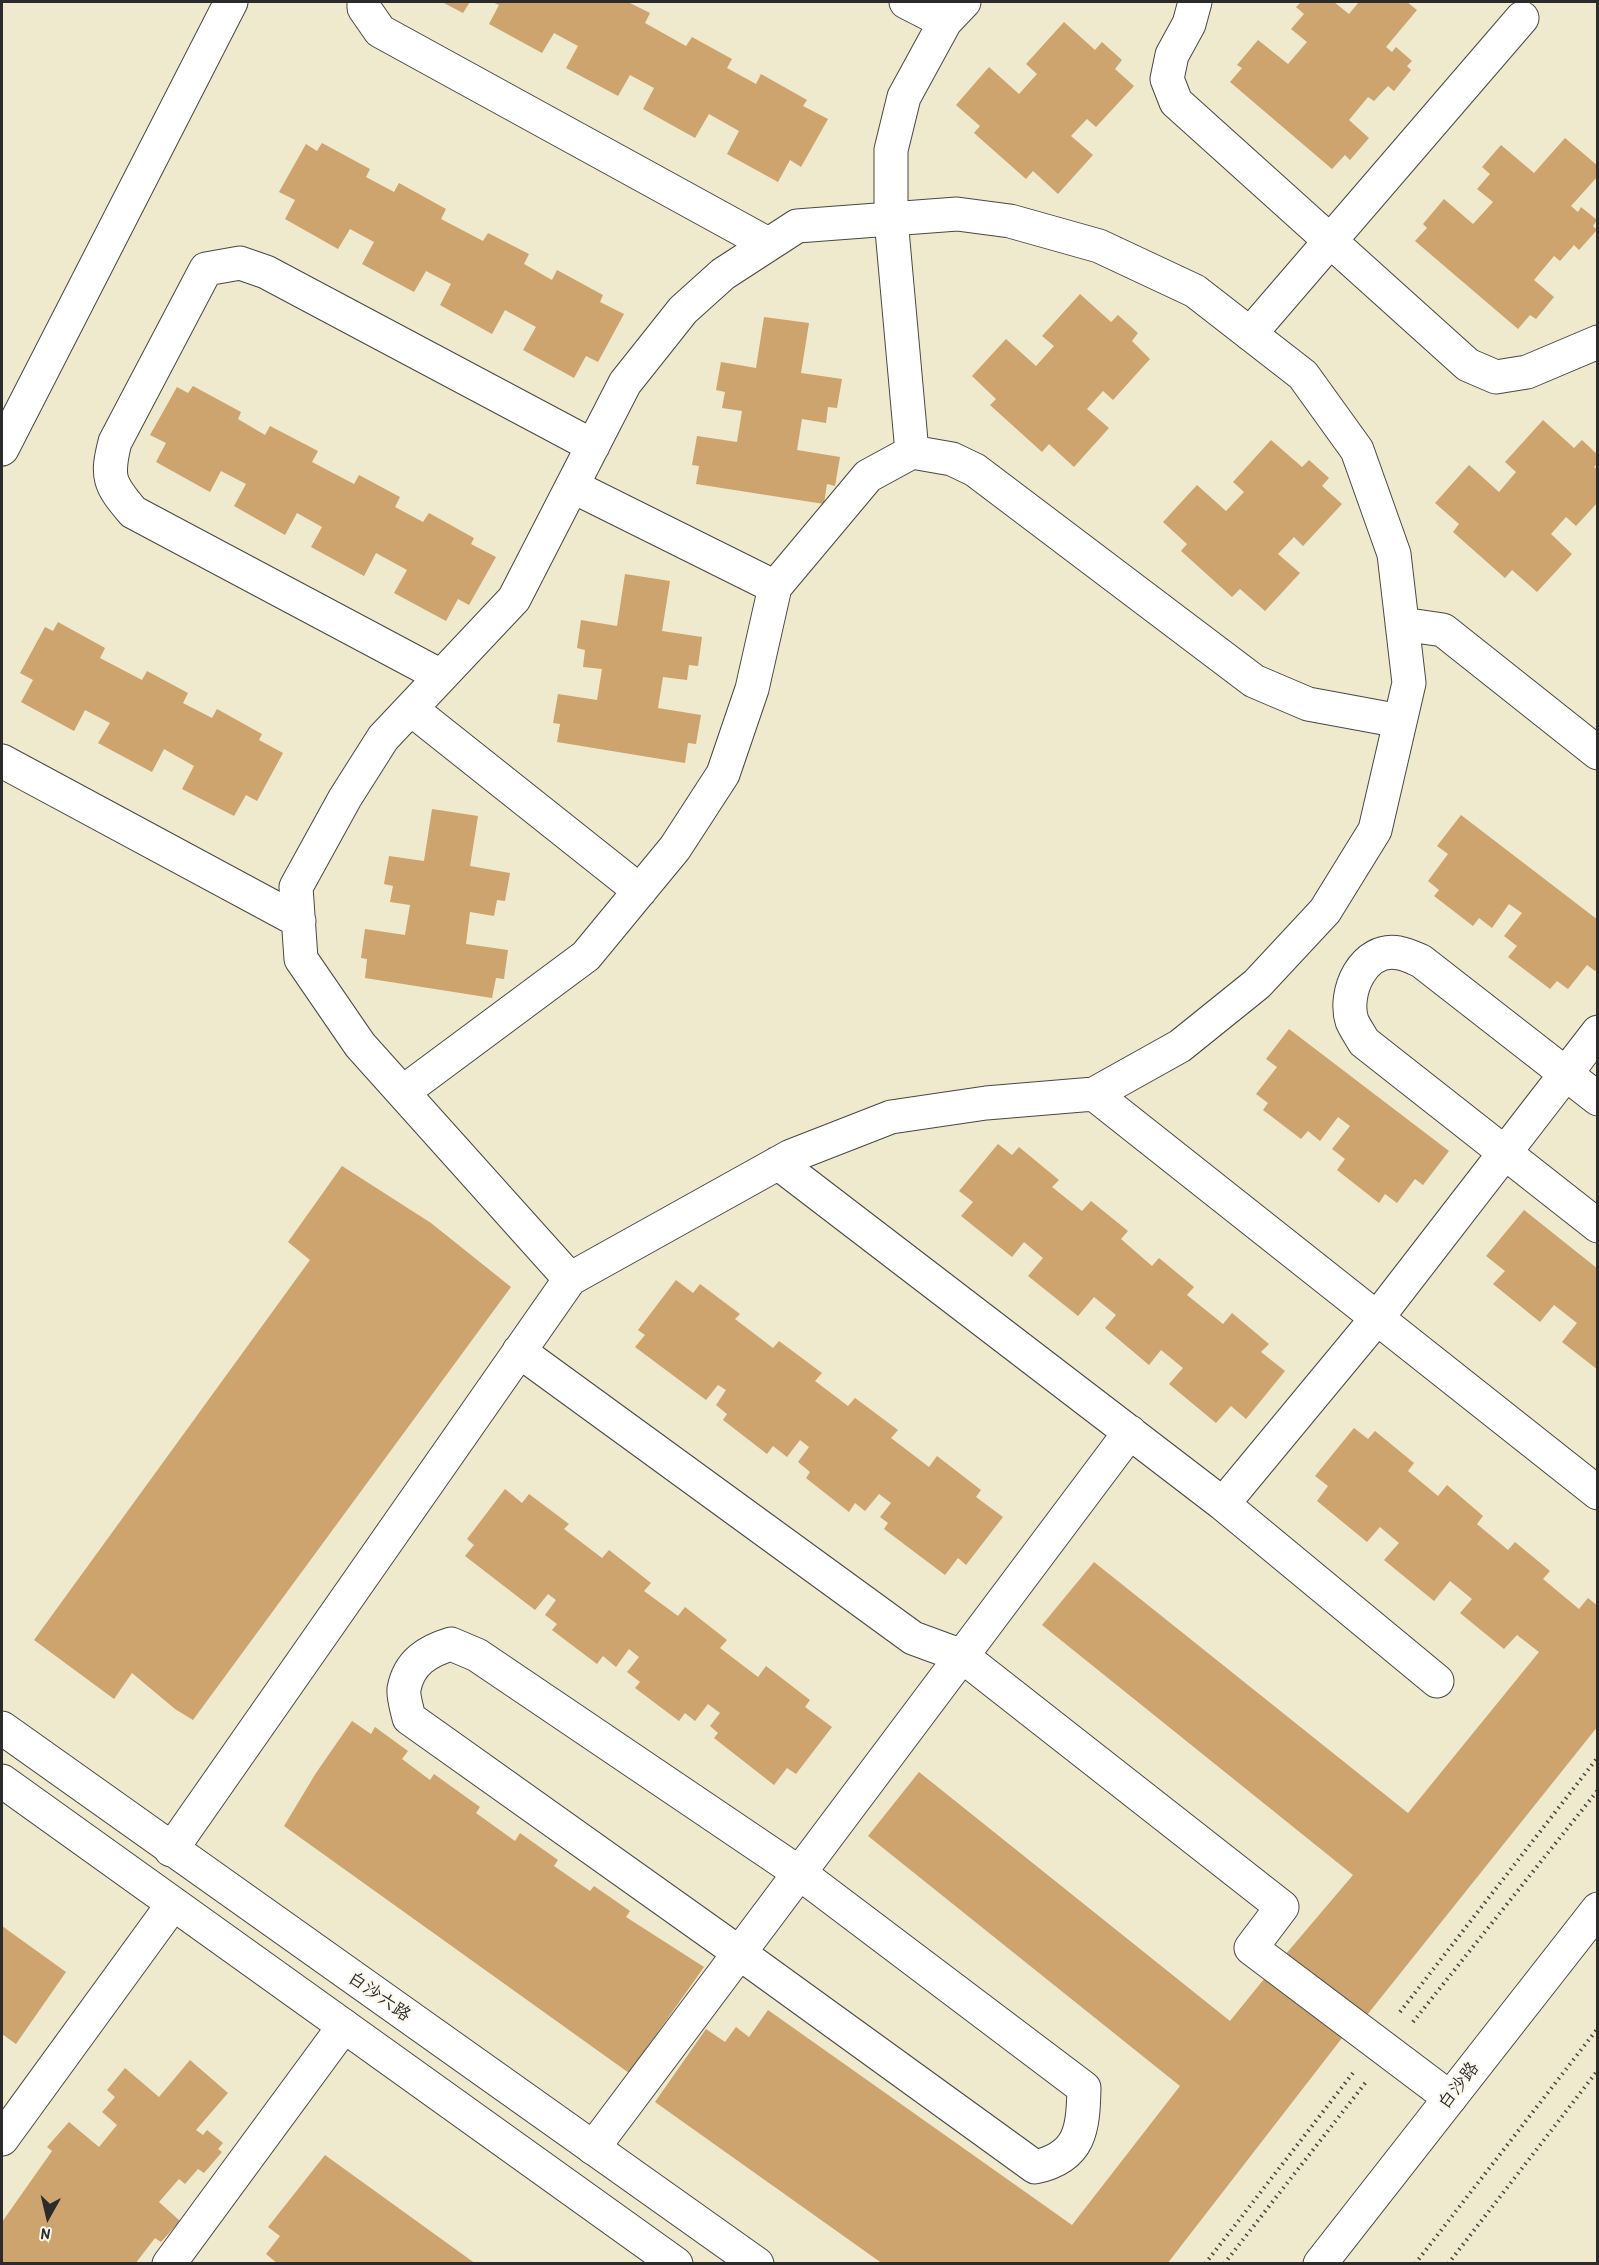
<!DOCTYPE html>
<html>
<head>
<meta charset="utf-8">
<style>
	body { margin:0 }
	#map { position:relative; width:1599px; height:2265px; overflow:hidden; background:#efe9ce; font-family:"Patrick Hand",sans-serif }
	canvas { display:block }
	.frame { position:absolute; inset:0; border:3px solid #2b2b2b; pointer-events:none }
	.north { position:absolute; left:18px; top:2187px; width:60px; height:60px; -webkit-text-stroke:4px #fbf7ec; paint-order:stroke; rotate:188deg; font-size:16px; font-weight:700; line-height:24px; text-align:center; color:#2b2b2b }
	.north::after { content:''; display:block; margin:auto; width:21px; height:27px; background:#2b2b2b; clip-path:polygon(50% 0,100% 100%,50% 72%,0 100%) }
</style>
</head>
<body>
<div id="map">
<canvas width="1599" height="2265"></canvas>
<div class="frame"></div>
<div class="north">N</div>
</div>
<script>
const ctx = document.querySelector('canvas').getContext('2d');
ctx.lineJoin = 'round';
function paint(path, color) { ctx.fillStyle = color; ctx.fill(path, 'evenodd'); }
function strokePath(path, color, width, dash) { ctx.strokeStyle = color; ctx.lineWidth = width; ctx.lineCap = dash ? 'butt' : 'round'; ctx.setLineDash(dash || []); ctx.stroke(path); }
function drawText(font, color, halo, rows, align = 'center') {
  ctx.font = font + ' "Patrick Hand","LXGW WenKai TC",sans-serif'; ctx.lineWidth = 4.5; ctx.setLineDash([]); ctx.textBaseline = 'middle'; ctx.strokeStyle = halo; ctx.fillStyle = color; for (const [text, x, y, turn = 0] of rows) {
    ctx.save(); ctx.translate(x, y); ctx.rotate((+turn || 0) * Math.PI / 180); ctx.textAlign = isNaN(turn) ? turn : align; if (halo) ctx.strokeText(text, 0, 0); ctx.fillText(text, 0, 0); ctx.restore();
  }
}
paint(new Path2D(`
	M442,2H470L463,13Z
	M492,2H628L650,13L645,23L686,46L692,37L732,59L727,68L756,84L761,74L807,100L803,106L828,119L801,167L790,160L778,182L727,154L739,131L709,114L695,138L643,109L654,88L630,75L618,96L566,68L578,46L554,33L542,53L489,24L499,5Z
	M1301,2H1334L1349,14L1359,2H1407L1417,10L1386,47L1392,52L1396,47L1412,61L1407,66L1411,70L1394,91L1388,86L1374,101L1368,97L1349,120L1369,138L1350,160L1345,155L1332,169L1230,82L1242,68L1237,65L1258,40L1288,64L1307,42L1291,29L1304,14L1296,7Z
	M1064,22L1095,50L1102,42L1122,60L1115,69L1134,86L1096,127L1087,119L1071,136L1093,155L1058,194L1033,171L1026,179L974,133L980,126L956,105L989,67L1019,94L1037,74L1026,64Z
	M1565,138L1598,166V176L1571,206L1578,212L1581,207L1597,220L1593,226L1597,230L1579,250L1574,245L1560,261L1554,256L1534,280L1554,297L1536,319L1530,315L1518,329L1415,241L1427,228L1423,224L1444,199L1473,224L1493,202L1477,189L1490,174L1482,167L1501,145L1534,173Z
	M322,143L370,169L366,177L394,192L399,183L446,209L441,219L483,241L488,233L529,254L524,264L552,280L557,270L603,295L600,302L624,314L598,362L586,356L574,378L523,350L536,327L505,310L492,334L440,305L451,284L426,271L414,292L362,264L374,242L350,229L338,249L285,219L295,200L279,192L306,144L317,151Z
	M1080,294L1111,322L1118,315L1138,333L1132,341L1150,359L1113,400L1103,391L1087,409L1109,428L1074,467L1049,444L1042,452L990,405L996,399L972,376L1006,339L1036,366L1054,346L1042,336Z
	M764,317L809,323L801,373L842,379L837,408L828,407L826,423L802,419L797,450L840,457L835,486L827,484L824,504L696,484L699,466L692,465L697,436L737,442L742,411L722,408L725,392L716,390L721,362L756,368Z
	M193,386L241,412L238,419L265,435L270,426L318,451L312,462L354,484L359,475L400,497L395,507L423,522L429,513L474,538L471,544L496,557L469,605L458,599L446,621L394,593L407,570L376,553L364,576L311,547L322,527L297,513L285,535L234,506L246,484L221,471L210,492L156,462L166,443L150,435L177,387L188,393Z
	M1543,420L1574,448L1582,440L1598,455V463L1594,467L1598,470V502L1576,526L1566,517L1551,534L1572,554L1537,592L1512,570L1505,578L1453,532L1459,524L1435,503L1469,465L1499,492L1516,472L1505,462Z
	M1271,440L1302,467L1309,460L1329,478L1322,486L1342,504L1303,546L1294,537L1278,554L1300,573L1265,611L1240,589L1232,597L1181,551L1187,544L1163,522L1197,485L1226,511L1244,492L1233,482Z
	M625,574L670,581L662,631L702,637L698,666L689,665L687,680L663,677L658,708L701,715L696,744L688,743L685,763L557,742L560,724L553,723L558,694L597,700L602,669L583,667L585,650L577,648L581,620L617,626Z
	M58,622L105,648L100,658L142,680L147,671L188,693L183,703L212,718L217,709L262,734L259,740L283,753L257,801L246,795L234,816L182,789L194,766L164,749L152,772L98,743L110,723L85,710L74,731L21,702L33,680L20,673L45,627L53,631Z
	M432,809L478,816L470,866L510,873L505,901L497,900L494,916L470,912L466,944L508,950L504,979L496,978L492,998L365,978L367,959L361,958L365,929L405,935L410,905L390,902L393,886L384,884L389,856L424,861Z
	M1461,815L1598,920V968L1595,971L1587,965L1568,989L1557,981L1550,989L1508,957L1517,946L1504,936L1522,913L1509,904L1492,928L1479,918L1473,926L1434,896L1439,890L1428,881L1448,854L1437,846Z
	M1289,1029L1449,1151L1423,1185L1415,1179L1397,1203L1385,1194L1379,1203L1337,1170L1345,1159L1332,1149L1350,1126L1338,1117L1320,1141L1308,1131L1301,1139L1263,1110L1268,1103L1256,1094L1277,1067L1266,1059Z
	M998,1144L1012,1155L1019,1147L1059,1180L1052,1187L1082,1211L1091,1201L1128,1231L1121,1239L1152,1266L1159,1258L1194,1287L1187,1295L1223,1324L1232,1313L1269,1344L1261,1352L1285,1371L1246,1419L1231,1406L1216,1423L1169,1384L1183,1368L1161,1350L1149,1365L1105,1328L1116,1315L1094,1297L1078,1316L1028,1276L1043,1258L1024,1242L1012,1257L961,1216L973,1202L959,1191Z
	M342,1166L431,1223L511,1287L193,1720L175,1709L132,1673L114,1699L34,1640L310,1260L288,1242Z
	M1524,1210L1598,1269V1370L1562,1342L1577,1323L1554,1305L1540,1322L1493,1284L1505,1271L1486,1256Z
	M676,1280L693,1293L700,1284L740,1314L735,1319L773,1348L779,1341L822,1373L815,1381L848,1406L855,1398L898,1430L891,1438L929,1467L937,1456L981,1490L976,1497L1003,1517L966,1565L958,1558L945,1575L884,1529L888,1523L880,1517L891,1503L879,1494L865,1511L855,1503L849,1512L806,1478L810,1472L798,1462L809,1447L800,1440L787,1457L773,1446L767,1454L723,1420L727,1414L716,1405L726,1390L718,1385L706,1400L635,1347L645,1335L638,1330Z
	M1354,1428L1368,1439L1375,1431L1414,1463L1408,1471L1438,1496L1447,1485L1483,1516L1477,1524L1508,1550L1515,1542L1550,1571L1543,1579L1579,1609L1588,1598L1598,1606V1726L1367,2015L1285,1955L1353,1875L1042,1625L1094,1562L1408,1813L1539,1652L1517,1635L1504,1649L1460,1613L1472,1599L1450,1581L1434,1601L1384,1560L1399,1543L1380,1527L1367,1542L1317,1501L1328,1486L1315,1476Z
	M505,1489L522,1503L529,1494L569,1524L564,1529L602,1558L609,1550L651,1583L644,1591L678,1616L685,1607L727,1640L720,1648L758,1677L766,1666L810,1700L805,1707L832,1727L796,1774L787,1768L774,1785L714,1738L718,1733L710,1726L720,1713L708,1704L695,1721L685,1713L679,1721L635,1688L640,1682L627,1672L639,1657L629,1649L616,1667L603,1656L597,1664L552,1630L557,1624L545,1615L556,1600L548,1594L535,1610L465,1556L474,1545L467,1539Z
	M352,1721L371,1734L375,1727L408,1751L402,1759L430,1780L434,1774L480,1807L476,1813L515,1841L520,1833L558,1860L554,1866L590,1891L594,1886L630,1911L626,1917L704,1967L629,2073L284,1826L316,1773Z
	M919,1772L1230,2021L1264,1979L1342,2038L1167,2264H883L655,2102L706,2029L725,2042L736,2027L749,2037L768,2010L1072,2225L1180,2086L868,1836Z
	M2,1926L66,1972L16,2044L2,2034Z
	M190,2060L228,2093L196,2130L203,2135L207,2130L223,2143L218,2149L222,2152L204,2173L198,2169L185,2184L179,2179L159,2202L180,2221L161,2242L155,2238L135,2264H2V2222L52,2151L47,2147L69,2122L99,2147L117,2125L102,2112L115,2097L107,2090L125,2068L159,2097Z
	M325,2155L476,2264H278L266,2254L280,2236L268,2227Z`), '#cda36e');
const minor = new Path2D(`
	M364,2V8L380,31L768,244
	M906,2L945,22
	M1195,2L1189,24L1172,55L1167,79L1176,102L1468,365L1496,377L1527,372L1598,342
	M1250,334L1522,18
	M912,452L891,219V150L904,97L945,22L964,2
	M572,486L775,587
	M1402,624L1443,630L1598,753
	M441,676L133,512C109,484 106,477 115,442L206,269L240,263L266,272L593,446
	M411,709L640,891
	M2,761L299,921
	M403,1092L586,956L675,848L723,774L752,689L775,587L868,476L912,452L952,459L975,470L1254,681L1308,704L1400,721
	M1094,1094L1598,1493
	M1598,1099L1421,961C1414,958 1406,954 1399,953C1363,946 1343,993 1352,1021C1355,1028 1360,1035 1364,1042L1598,1226
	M778,1163L1223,1504L1437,1681
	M519,1351L913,1638L962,1656L1282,1907L1251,1948L1450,2098
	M1223,1504L1377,1318L1598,1032
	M451,1644L477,1655L798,1872L1084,2088C1083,2129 1081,2157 1035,2167L738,1952L409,1718C407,1709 403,1697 404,1689C409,1662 428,1651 451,1644Z
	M171,1850L570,1279L791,1156L891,1117L986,1103L1094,1094L1180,1046L1257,984L1325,911L1375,830L1409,683L1394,554L1357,450L1303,375L1195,291L1099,246L1010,221L957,214L797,226L723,274L683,310L625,383L514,599L383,738L345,798L296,887L301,959L360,1045L570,1279
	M2,2139L173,1904
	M593,2148L1130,1432
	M169,2264L344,2026`);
const tertiary = new Path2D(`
	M2,449L231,2
	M2,1728L757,2264
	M2,1781L676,2264
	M1320,2264L1598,1909`);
strokePath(minor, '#484843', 35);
strokePath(tertiary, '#484843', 35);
strokePath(new Path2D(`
	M1400,2012L1598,1757
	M1413,2022L1598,1790
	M1205,2264L1353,2073
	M1224,2264L1366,2082
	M1415,2264L1598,2028
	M1448,2264L1598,2070`), '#484843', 4, [1.5, 4.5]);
strokePath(minor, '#fff', 33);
strokePath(tertiary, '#fff', 33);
drawText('18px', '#2b2b2b', '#fbf7ec', [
	["白沙六路",379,1997,35],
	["白沙路",1459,2086,-52]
]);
</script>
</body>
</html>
